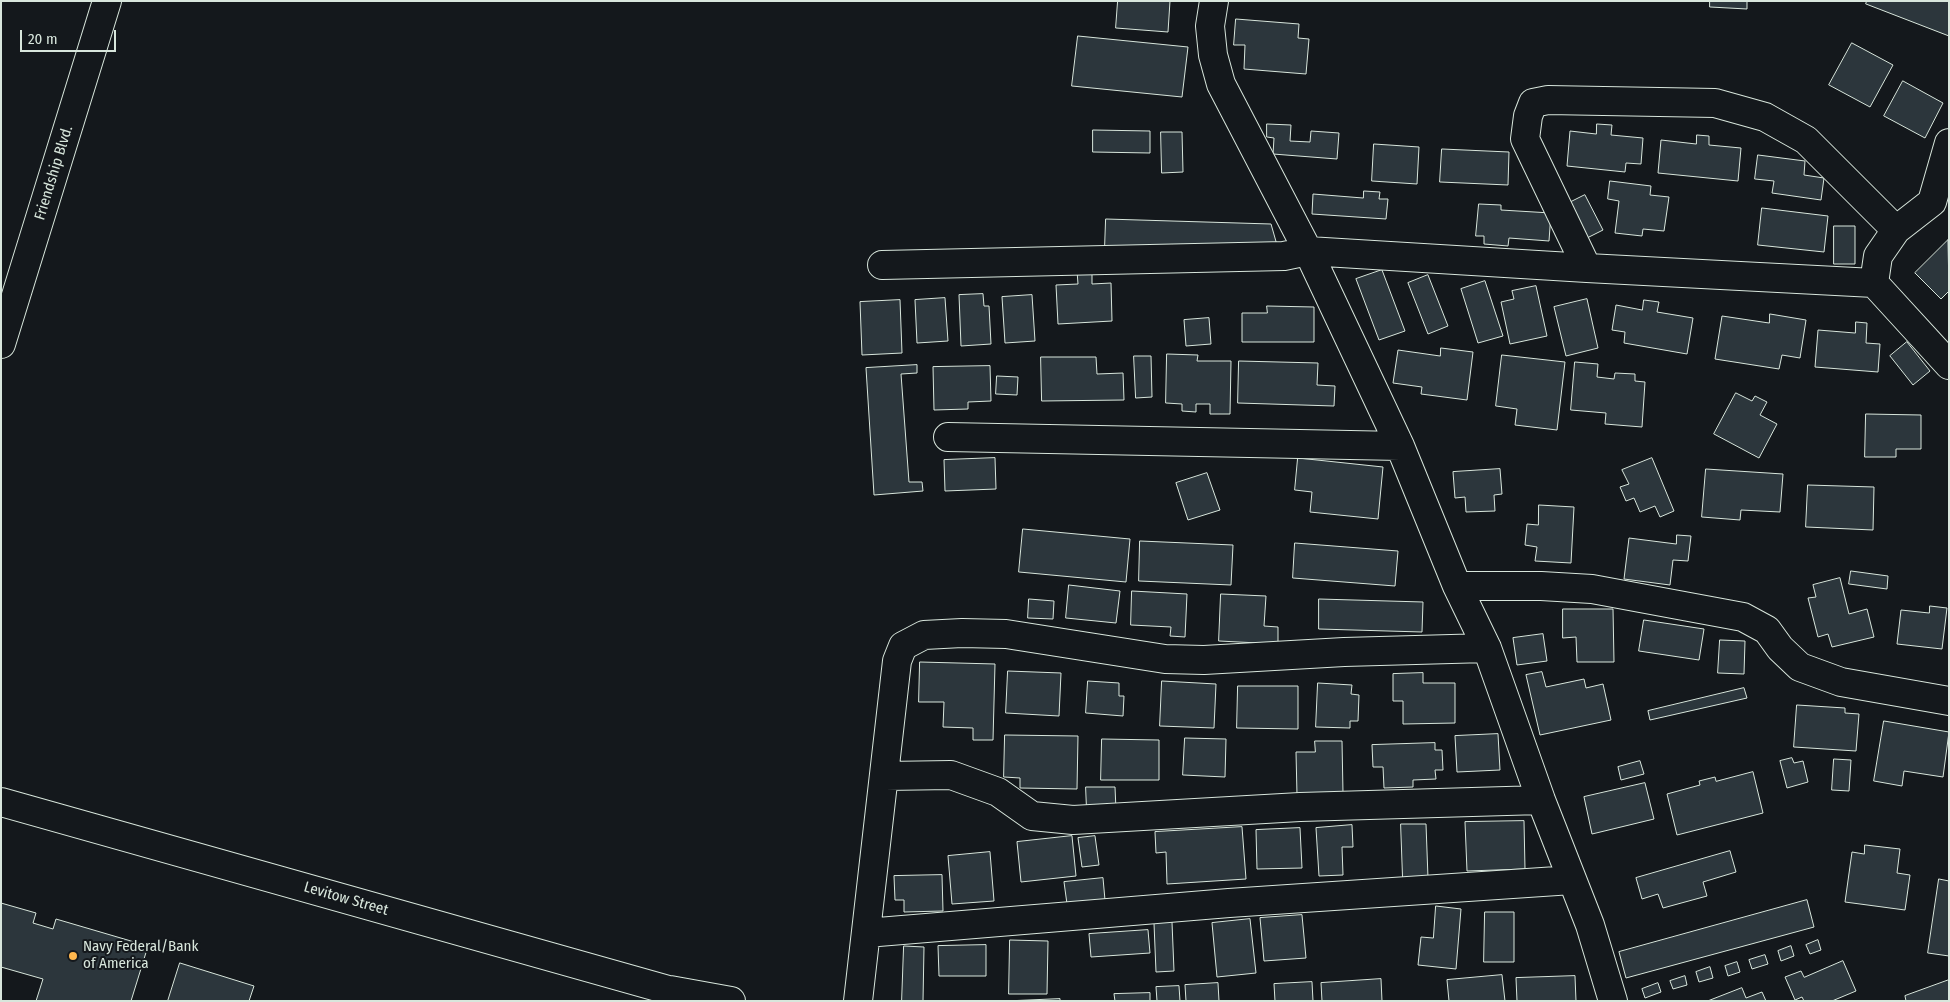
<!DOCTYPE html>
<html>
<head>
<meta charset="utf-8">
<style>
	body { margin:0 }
	#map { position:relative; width:1950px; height:1002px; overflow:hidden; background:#14181c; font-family:"Fira Sans Condensed",sans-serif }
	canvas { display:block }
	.frame { position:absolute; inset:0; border:2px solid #d8e6dc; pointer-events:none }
	.scale { position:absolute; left:20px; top:30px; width:96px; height:22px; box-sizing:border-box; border:2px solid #d8e6dc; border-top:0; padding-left:6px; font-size:15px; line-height:18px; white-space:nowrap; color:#d8e6dc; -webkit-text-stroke:4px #14181c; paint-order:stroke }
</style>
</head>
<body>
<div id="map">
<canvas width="1950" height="1002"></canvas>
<div class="frame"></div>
<div class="scale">20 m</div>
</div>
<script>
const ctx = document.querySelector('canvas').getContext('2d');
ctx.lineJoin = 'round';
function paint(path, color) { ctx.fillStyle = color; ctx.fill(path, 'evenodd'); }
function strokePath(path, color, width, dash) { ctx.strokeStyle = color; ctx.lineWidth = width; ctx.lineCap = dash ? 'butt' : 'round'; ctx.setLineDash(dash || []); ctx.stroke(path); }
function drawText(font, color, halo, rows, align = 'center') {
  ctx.font = font + ' "Fira Sans Condensed",sans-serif'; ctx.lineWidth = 4; ctx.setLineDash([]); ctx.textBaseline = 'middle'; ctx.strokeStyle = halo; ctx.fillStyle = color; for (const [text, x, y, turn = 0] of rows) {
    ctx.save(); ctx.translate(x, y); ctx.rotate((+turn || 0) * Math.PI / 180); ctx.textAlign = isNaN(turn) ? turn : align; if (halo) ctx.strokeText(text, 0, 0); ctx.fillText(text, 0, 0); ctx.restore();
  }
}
const building = new Path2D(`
	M1118,1H1170L1168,32L1116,28Z
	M1710,1H1747V9L1710,7Z
	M1867,1H1949V36L1866,4Z
	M1236,19L1299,24L1298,38L1309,39L1306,74L1244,69L1245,45H1234Z
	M1078,36L1188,47L1182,97L1072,86Z
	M1852,43L1893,65L1870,107L1829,85Z
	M1903,81L1943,103L1925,138L1884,116Z
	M1267,124L1291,125L1290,141L1310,142L1311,131L1339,133L1337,159L1273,154L1274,138L1267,137Z
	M1597,124L1612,125L1611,135L1643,138L1641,164L1626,163L1625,172L1567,166L1570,131L1596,134Z
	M1093,130L1150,131V153L1093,152Z
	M1161,132H1182L1183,172L1162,173Z
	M1697,135L1709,136V145L1741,148L1738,181L1658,173L1661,140L1696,144Z
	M1374,144L1419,147L1417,184L1372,181Z
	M1442,149L1509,152L1508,185L1440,182Z
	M1758,155L1805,161L1804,175L1824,178L1821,200L1772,193L1774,181L1755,179Z
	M1610,181L1651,186L1650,195L1669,197L1664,231L1643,229L1642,236L1615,233L1619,201L1608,199Z
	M1364,191L1380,192L1379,199H1388L1386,219L1312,214L1313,194L1363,198Z
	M1585,195L1603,230L1587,238L1569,203Z
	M1479,204L1501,205V210L1551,213L1549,241L1509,238L1508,246L1484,244V236H1476Z
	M1762,208L1828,216L1824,252L1758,245Z
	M1106,219L1271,224L1279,252L1105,247Z
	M1834,226H1855V264H1834Z
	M1948,240L1949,291L1941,299L1915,273Z
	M1092,270V284L1111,283L1112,321L1058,324L1056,285L1078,284L1077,271Z
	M1382,270L1405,331L1379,340L1356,279Z
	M1428,275L1448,326L1428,334L1408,283Z
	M1485,281L1503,336L1478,343L1461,289Z
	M1536,286L1547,336L1510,344L1501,302L1514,299L1512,291Z
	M983,294L984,306H989L991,344L961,346L959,295Z
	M1032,295L1035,341L1005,343L1002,297Z
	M945,298L948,341L917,343L915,300Z
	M1587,299L1598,348L1566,356L1554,307Z
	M900,300L902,353L862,355L860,302Z
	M1644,300L1659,302L1657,312L1693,318L1687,354L1624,343L1625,332L1612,330L1616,305L1642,310Z
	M1267,306L1314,307V342H1242V313H1267Z
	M1770,314L1806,320L1800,358L1782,355L1779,369L1715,359L1722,316L1769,323Z
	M1209,318L1211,344L1186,346L1184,320Z
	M1856,322L1867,323L1866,343L1880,344L1878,372L1815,367L1818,330L1855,333Z
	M1907,342L1930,371L1913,385L1890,356Z
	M1441,348L1473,352L1467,400L1421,394L1422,387L1393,383L1398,350L1440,356Z
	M1167,354L1198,355L1197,361H1231L1230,414H1210V404H1196V412L1182,411V404L1166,403Z
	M1502,355L1565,362L1557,430L1515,425L1517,409L1496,406Z
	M1134,356H1151L1152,397L1136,398Z
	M1041,357H1096L1097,374L1123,373L1124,400L1042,401Z
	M1239,361L1318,363L1317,385L1335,386L1334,406L1238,403Z
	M1575,362L1598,364L1597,377L1614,379L1615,373L1635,374V381L1645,382L1642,427L1605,424L1606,413L1571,410Z
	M917,365V373L901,374L909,482H922L923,491L874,495L866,368Z
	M990,366L991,401L968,402V409L934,410L933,367Z
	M997,376L1018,377L1017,395L996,394Z
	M1736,393L1752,401L1755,396L1767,402L1760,415L1777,424L1759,458L1714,434Z
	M1866,414L1921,415V449H1896V457H1865Z
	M995,458L996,489L945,491L944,460Z
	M1298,458L1383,467L1378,519L1310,512L1312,492L1295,490Z
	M1652,458L1674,511L1660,517L1655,506L1640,512L1634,498L1626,501L1620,487L1629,484L1622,470Z
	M1500,469L1502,494L1494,495L1495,511L1466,512L1465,497L1455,498L1453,472Z
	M1706,469L1783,474L1780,512L1741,510L1740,520L1702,517Z
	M1207,473L1220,510L1188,520L1176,483Z
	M1808,485L1874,487L1873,530L1806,527Z
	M1539,505L1574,507L1571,563L1535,561L1537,547L1525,545L1527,524L1538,525Z
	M1023,529L1130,539L1126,582L1019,572Z
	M1677,535L1691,536L1688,561L1673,560L1670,585L1624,579L1629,538L1676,544Z
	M1140,541L1233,545L1231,585L1139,581Z
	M1295,543L1398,551L1395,586L1293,578Z
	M1851,571L1888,576L1887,589L1849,584Z
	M1840,578L1849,614L1867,609L1874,637L1832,647L1828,634L1818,637L1808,598L1816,597L1813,585Z
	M1069,585L1120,591L1116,623L1066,618Z
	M1132,591L1187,594L1185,637L1170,636L1171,627L1131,625Z
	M1221,594L1266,596L1264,626L1278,627V644L1219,641Z
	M1029,599L1054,601L1053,619L1028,618Z
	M1319,599L1423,602L1422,632L1319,629Z
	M1930,606L1947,608L1942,649L1897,644L1901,610L1929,613Z
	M1563,609H1613L1614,662H1577L1576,637L1563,638Z
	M1644,620L1704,629L1699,660L1639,651Z
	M1543,634L1547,661L1517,665L1513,638Z
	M1720,640L1745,641L1744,674L1718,673Z
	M920,662L995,664L993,740H973V728L943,727L944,702H919Z
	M1008,671L1061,673L1059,716L1006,713Z
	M1542,672L1546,687L1584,679L1586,688L1603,684L1611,720L1540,735L1526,675Z
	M1423,673V683H1455V723L1403,724V701H1393V674Z
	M1088,681L1119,683V696H1124L1123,716L1086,713Z
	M1162,681L1216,684L1214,728L1160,726Z
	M1318,683L1352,685L1351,694L1359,695L1358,721H1350V728L1316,727Z
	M1238,686H1298V729L1237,728Z
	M1744,688L1747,698L1650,720L1648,711Z
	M1797,705L1845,708V713L1859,714L1856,751L1794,747Z
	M1884,721L1949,732L1943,777L1904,771L1902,786L1874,781Z
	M1498,734L1500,770L1457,772L1455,736Z
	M1005,735L1078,736L1077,789L1020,788V778L1004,777Z
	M1185,738L1226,739L1225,777L1183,775Z
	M1102,739L1159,740V780H1101Z
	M1315,741H1342L1343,793L1297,795L1296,752H1315Z
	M1435,743V750H1442L1443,770H1435L1436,779L1413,780V787L1384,788L1383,767H1373L1372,745Z
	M1792,758L1794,763L1803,761L1808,782L1787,788L1780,761Z
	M1834,759L1851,760L1849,791L1832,790Z
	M1640,761L1644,774L1621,780L1618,767Z
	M1753,772L1763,813L1677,835L1667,794L1700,785L1699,781L1715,777L1716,781Z
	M1645,783L1654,819L1592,834L1584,797Z
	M1086,787H1115L1116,810L1087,811Z
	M1524,821L1525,869L1467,871L1465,822Z
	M1401,824H1426L1428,878L1403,879Z
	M1352,825L1353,847H1342L1343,875L1319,876L1316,828Z
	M1242,827L1246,879L1167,884L1166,852L1156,853L1155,832Z
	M1300,828L1302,868L1257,869L1256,830Z
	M1072,836L1076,876L1021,882L1017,842Z
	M1095,836L1099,865L1082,867L1078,838Z
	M1865,845L1900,849L1897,873L1910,875L1905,910L1845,902L1852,852L1864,854Z
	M1730,851L1736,872L1703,882L1707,896L1663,908L1658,894L1642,899L1636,878Z
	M990,852L994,901L952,904L948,856Z
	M942,875L943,911L904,912V900H895L894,876Z
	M1103,878L1105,900L1067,904L1064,882Z
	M1939,879L1949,881V956L1928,953Z
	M1807,900L1814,927L1626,978L1619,952Z
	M1,903L36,913L33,923L53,929L56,919L148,946L131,1001H36L43,979L1,967Z
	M1436,906L1461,909L1456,969L1418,965L1421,937L1433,938Z
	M1485,912H1514V962H1484Z
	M1302,915L1306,958L1264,961L1260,918Z
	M1250,919L1256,973L1217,977L1212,923Z
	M1172,922L1174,971L1156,972L1154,923Z
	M1148,930L1150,953L1091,957L1089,934Z
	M1010,940L1048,941L1047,994H1009Z
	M1818,940L1821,950L1810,954L1806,945Z
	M986,945V976H939L938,946Z
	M904,946L924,947L923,1001H902Z
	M1791,946L1794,956L1781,961L1778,951Z
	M1765,955L1768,964L1752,969L1749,960Z
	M1843,961L1856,991L1832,1001H1804L1802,997L1795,1000L1785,977L1801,971L1804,977Z
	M1737,962L1740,972L1728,976L1725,966Z
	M180,963L254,986L249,1001H168Z
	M1710,967L1713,978L1699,982L1696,972Z
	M1502,975L1505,1001H1449L1447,980Z
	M1575,976L1576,1001H1517L1516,978Z
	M1685,976L1687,985L1673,989L1670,981Z
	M1381,979L1382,1001H1322L1321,983Z
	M1949,980V1001H1906L1905,996Z
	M1312,982L1313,1001H1275L1274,984Z
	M1218,983L1219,1001H1186L1185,985Z
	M1658,983L1661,992L1645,998L1642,989Z
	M1179,986L1180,1001H1157L1156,987Z
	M1742,988L1746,998L1762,992L1766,1001H1708Z
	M1150,993V1001H1115L1114,994Z
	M1060,999V1001H1006Z`);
paint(building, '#2c363c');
strokePath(building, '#d8e6dc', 1);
const minor = new Path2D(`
	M1214,1L1210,26L1213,55L1221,84L1308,251L1400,446L1457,586L1487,648L1541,800L1590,925L1613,1001
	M882,265L1284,256L1308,251L1587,268L1874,283L1949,365
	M1587,268L1525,139L1528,116L1533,103L1548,100L1715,103L1765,117L1806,140L1896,230
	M1874,283L1878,256L1896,230L1932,202L1949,143
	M1,344L107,1
	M948,437L1400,446
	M1457,586H1541L1592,589L1743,617L1767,630L1780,648L1800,667L1841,682L1949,701
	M885,776L951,775L998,792L1032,816L1073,820L1300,807L1541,800
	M1,802L668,990L688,1001
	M866,933L1229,903L1572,880
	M670,990L731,1001
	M858,1001L897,661L903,646L924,635L962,633L1006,634L1165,659L1204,660L1344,652L1487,648`);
strokePath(minor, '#d8e6dc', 30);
strokePath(minor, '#14181c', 28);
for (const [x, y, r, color] of [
	[73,956,5,"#ffb74d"]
]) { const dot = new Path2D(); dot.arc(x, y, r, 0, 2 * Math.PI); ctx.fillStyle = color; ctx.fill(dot); strokePath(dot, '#14181c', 2); }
drawText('15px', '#d8e6dc', '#14181c', [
	["Friendship Blvd.",54,173,-73],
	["Levitow Street",346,899,16]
]);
drawText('15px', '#d8e6dc', '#14181c', [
	["Navy Federal/Bank",83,947],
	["of America",83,964]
], 'left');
</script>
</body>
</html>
